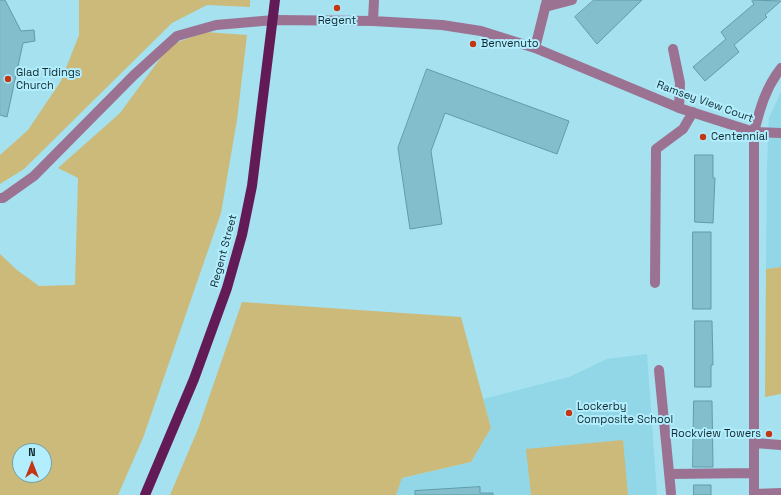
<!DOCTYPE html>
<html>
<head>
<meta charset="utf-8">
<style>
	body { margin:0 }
	#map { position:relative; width:781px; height:495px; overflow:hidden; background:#a5e1ef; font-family:"Space Grotesk",sans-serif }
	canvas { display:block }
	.north { position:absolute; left:12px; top:443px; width:40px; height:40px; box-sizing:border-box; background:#b2eefd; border:1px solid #729fab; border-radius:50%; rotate:0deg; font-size:11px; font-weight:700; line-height:16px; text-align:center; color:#11292f }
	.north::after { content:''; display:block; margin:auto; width:14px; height:18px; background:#c23816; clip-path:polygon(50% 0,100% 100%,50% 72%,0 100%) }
</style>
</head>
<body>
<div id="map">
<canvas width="781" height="495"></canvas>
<div class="north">N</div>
</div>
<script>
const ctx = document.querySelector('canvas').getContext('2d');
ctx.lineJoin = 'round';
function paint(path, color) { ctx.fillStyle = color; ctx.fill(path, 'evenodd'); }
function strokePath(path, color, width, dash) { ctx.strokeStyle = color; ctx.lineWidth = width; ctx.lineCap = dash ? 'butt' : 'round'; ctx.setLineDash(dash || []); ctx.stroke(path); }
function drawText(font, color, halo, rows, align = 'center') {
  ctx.font = font + ' "Space Grotesk",sans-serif'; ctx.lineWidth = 4; ctx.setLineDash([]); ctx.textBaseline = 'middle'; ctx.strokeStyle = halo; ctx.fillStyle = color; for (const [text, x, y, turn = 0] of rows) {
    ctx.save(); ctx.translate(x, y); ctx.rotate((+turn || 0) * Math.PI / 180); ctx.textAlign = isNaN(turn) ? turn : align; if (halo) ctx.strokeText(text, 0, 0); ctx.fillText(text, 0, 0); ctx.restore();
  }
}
paint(new Path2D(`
	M781,92V267L766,269L767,165L769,118Z
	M647,354L657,495H396L402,478L471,462L491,428L483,399L569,377L607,359Z`), '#91d7e8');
paint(new Path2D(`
	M79,0H250V7L207,5L172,23L24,169L0,184V155L28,130L61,81L79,35Z
	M206,32L247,35L237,120L221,213L143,438L118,495H0V254L17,270L39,286L75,285L78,178L58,168L120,113L162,56L175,43ZM20,451H44V475H20Z
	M781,267V394L765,397L766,269Z
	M242,302L461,317L491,428L471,462L402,478L396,495H170L198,429Z
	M623,440L628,495H531L526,449Z`), '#ccba7a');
const building = new Path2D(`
	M0,0H5L21,31L34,30L35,41L23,43L7,117L0,115Z
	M594,0H642L597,44L575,17Z
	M753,0L781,1L765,15L767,17L734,45L739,52L705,81L693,67L726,39L721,32L754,4L752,1Z
	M427,69L569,121L557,154L445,113L431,151L442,224L410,229L398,148Z
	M695,155H713V178H715L713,223L695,222Z
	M693,232H711V309H693Z
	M695,321H712L713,365H711V387H695Z
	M694,401H712L713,467H693Z
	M694,485H711V495H694Z
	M480,487V493H493V495H415V491Z`);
paint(building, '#83becc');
strokePath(building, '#609ba8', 1);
strokePath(new Path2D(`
	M545,7L572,0
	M373,21L374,0
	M535,48L547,0
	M673,49L680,83L679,108
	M0,198H3L34,176L134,75L177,36L216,25L274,20L373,21L442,25L481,31L535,48L679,108L754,132L781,133
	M655,283L656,149L683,129L693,112
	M659,370L671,493
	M755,443L781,445
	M669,474L754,473
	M754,494L781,493
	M754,495V132C760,108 766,87 781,68`), '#9b7292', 10);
strokePath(new Path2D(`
	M145,495L194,379L227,288L242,235L252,186L275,0`), '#631b58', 10);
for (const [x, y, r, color] of [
	[337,8,4,"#c23816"],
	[473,44,4,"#c23816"],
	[8,79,4,"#c23816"],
	[703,137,4,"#c23816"],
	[569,413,4,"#c23816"],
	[769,434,4,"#c23816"]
]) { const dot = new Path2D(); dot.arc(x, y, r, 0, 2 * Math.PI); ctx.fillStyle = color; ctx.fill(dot); strokePath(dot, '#b2eefd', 1.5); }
drawText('11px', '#11292f', '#b2eefd', [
	["Regent",337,21,"center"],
	["Benvenuto",481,44],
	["Glad Tidings",16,73],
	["Church",16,86],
	["Centennial",711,137],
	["Lockerby",577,407],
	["Composite School",577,420],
	["Rockview Towers",761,434,"right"]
], 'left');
drawText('11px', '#11292f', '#b2eefd', [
	["Ramsey View Court",705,102,20],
	["Regent Street",224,251,-75]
]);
</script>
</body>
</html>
